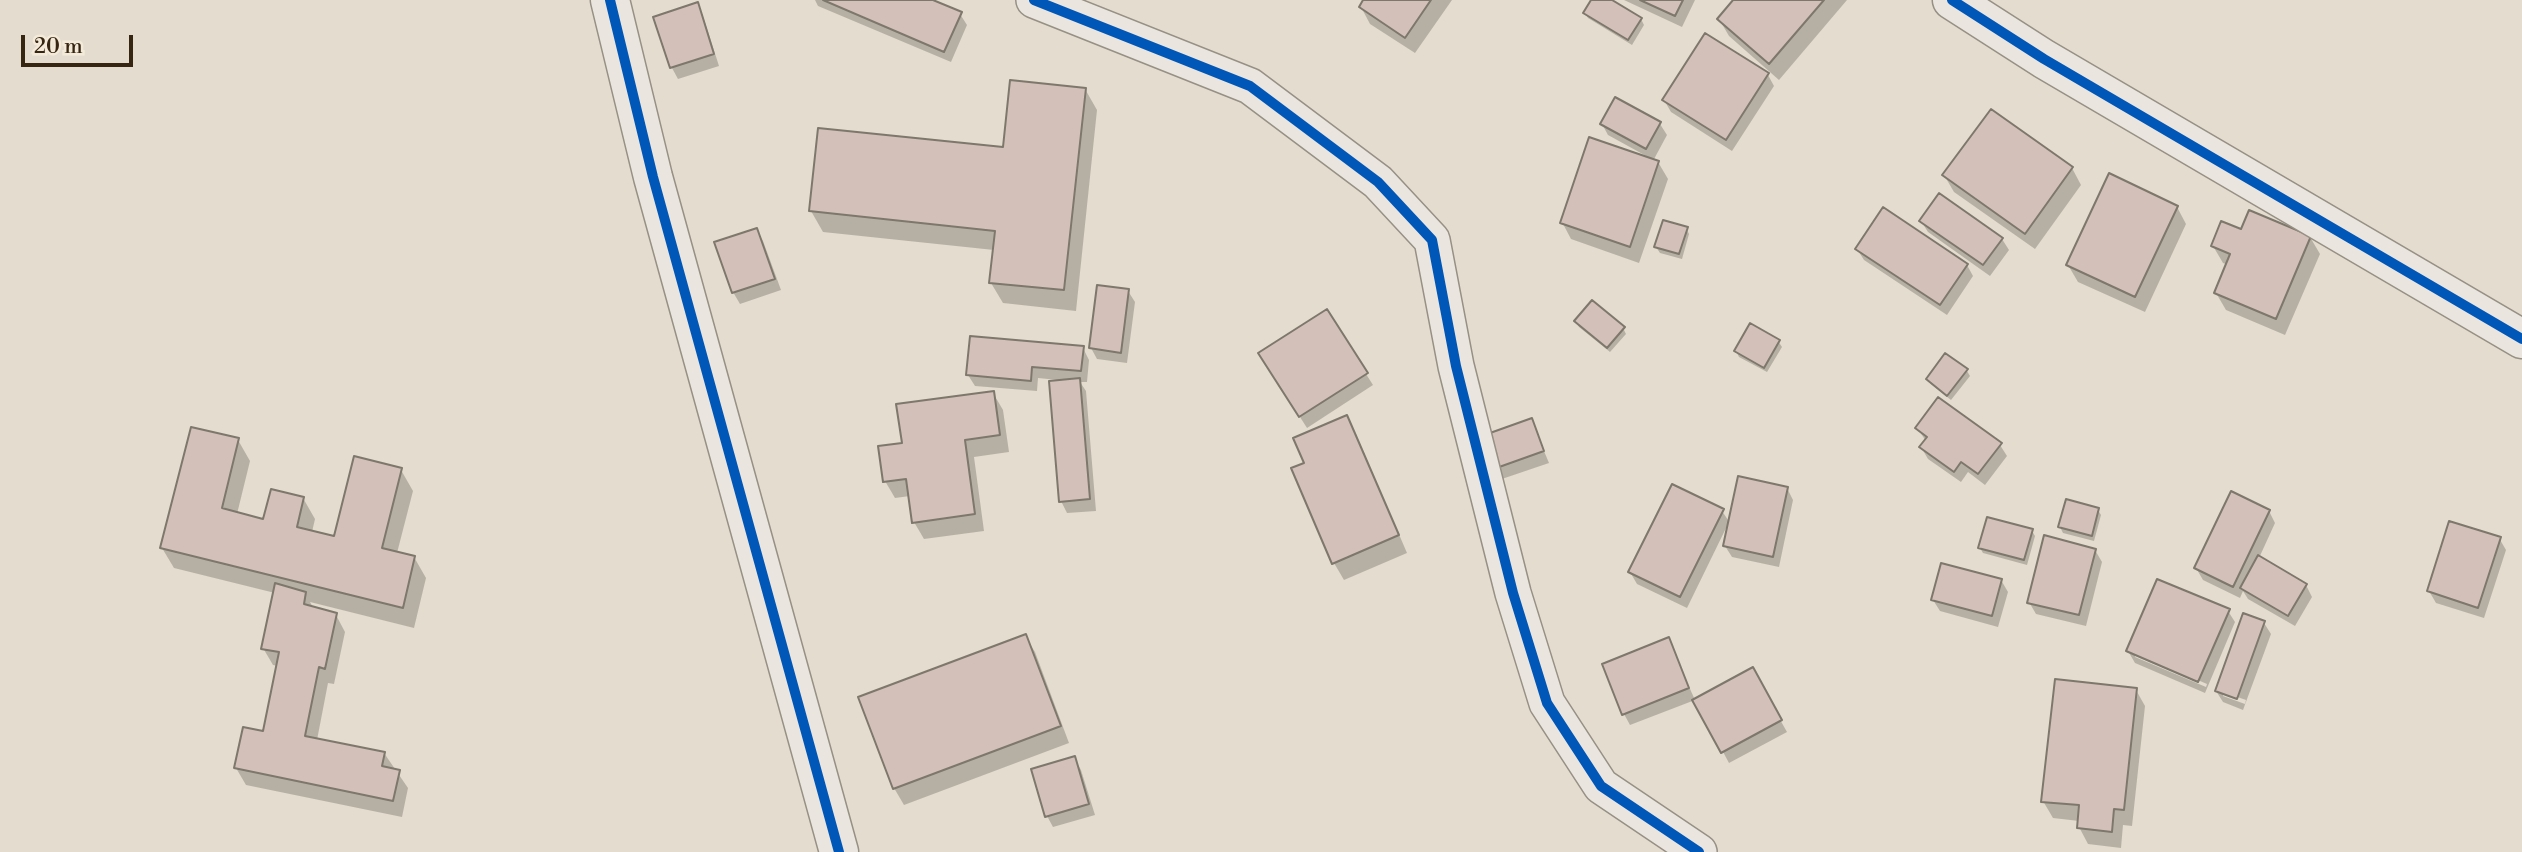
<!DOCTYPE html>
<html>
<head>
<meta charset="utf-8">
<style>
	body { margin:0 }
	#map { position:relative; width:2522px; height:852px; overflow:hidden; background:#e4dcce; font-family:"Libre Bodoni",serif }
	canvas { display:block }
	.scale { position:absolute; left:21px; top:35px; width:112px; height:32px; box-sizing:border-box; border:4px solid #362510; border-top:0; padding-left:9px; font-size:21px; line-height:24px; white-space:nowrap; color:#362510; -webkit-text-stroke:5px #f3ead9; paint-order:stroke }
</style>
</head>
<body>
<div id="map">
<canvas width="2522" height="852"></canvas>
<div class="scale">20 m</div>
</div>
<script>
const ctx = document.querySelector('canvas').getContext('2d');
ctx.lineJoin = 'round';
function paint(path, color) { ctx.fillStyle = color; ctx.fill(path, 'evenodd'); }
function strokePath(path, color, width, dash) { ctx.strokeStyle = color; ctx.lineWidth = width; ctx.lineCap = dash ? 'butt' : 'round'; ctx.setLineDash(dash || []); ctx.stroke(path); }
paint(new Path2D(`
	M815,0H928L960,14L967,25L951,62L818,6Z
	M1365,0H1452L1415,53L1370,24L1361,7Z
	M1593,0H1609L1641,19L1644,25L1632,45L1588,18L1585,13Z
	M1624,0H1695L1682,27Z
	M1735,0H1847L1779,80L1729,36L1719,19Z
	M697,4L703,16L719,66L678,79L672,68L655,18Z
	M1768,75L1774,86L1732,151L1671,112L1664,100Z
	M1085,89L1097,110L1076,311L1003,303L991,283L994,250L823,232L811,211L1005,149Z
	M1615,99L1660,124L1667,135L1653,161L1658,162L1668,179L1639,263L1571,239L1562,222L1648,157L1608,135L1602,124Z
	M2072,168L2081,185L2035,249L1954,192L1944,175Z
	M2177,207L2186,224L2145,312L2078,282L2068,265Z
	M1921,221L2002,239L2009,250L1990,276L1928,232Z
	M1686,228L1689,234L1682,259L1660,253L1656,247Z
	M757,230L763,241L781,290L740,304L733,292Z
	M2242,232L2310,237L2320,254L2285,335L2226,310L2216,293L2228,265L2223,263L2213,246Z
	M1857,249L1967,265L1973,276L1947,315L1864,260Z
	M1128,291L1135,302L1127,363L1097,359L1091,348Z
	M1326,311L1373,385L1307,428L1267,365Z
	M1576,322L1623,328L1626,334L1610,352L1579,327Z
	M1778,341L1782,347L1767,372L1739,357L1736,351Z
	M1083,348L1089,360L1087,382H1080L1086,391L1096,511L1067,513L1061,501L1058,380L1038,378L1037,391L975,386L968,375Z
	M1967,371L1970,376L1951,400L1931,384L1928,379Z
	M993,393L1003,410L1009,452L974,457L984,531L924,539L914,522L910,496L895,498L885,481L904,444Z
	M1346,417L1356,434L1407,553L1344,580L1334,563L1293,469L1307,464Z
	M1531,420L1549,463L1496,481L1489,470Z
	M1917,428L2000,445L2007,456L1985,485L1968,472L1961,482L1928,459L1921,447L1926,441Z
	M238,440L250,461L237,514L265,521L303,498L315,519L312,532L335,538L401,470L413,491L397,553L414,557L426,578L414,628L310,602L314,609L336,615L345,632L334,684L328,683L317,740L384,753L408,788L402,817L246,785L236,768L264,733L278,666L273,665L263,648L275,593L174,568L162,548Z
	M1787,488L1793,500L1779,567L1732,557L1725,546L1728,524L1687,608L1637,584L1630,572L1722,511L1730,523Z
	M2098,510L2101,515L2094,541L2063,533L2060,527Z
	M2269,511L2275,523L2259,558L2306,585L2312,597L2295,626L2248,599L2243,591L2240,598L2203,580L2196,568Z
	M2032,531L2035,536L2027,565L1983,553L1980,548Z
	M2499,538L2506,550L2484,618L2436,603L2429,591Z
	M2095,550L2102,562L2086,626L2036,614L2029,602Z
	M2001,580L2008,592L1998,627L1940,611L1933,600Z
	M2228,611L2235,622L2205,693L2135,663L2128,651ZM2135,653L2207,684L2206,687L2135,657Z
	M2264,623L2271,634L2243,710L2223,702L2216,691ZM2223,692L2246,700L2245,704L2223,696Z
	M1025,636L1035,652L1069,743L904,805L894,788Z
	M1668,640L1695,700L1630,725L1624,714Z
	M1752,670L1787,732L1729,763L1695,700Z
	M2136,690L2145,706L2132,826L2123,825L2121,848L2088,844L2079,827V821L2053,818L2043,801Z
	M1074,758L1081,770L1095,815L1053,827L1047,816Z`), '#0003');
const building = new Path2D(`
	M823,0H933L962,12L944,52Z
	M1363,0H1431L1405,38L1359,7Z
	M1591,0H1612L1642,18L1628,40L1583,13Z
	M1640,0H1683L1675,16Z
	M1733,0H1824L1769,64L1717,19Z
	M698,2L714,54L670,68L653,17Z
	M1705,33L1769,73L1726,140L1662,100Z
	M1010,80L1086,88L1064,290L989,283L995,231L809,211L818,128L1003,147Z
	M1615,97L1661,122L1646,149L1600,124Z
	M1991,109L2073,167L2025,234L1942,175Z
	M1589,137L1659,161L1630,247L1560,223Z
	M2109,173L2178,206L2135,297L2066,265Z
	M1939,193L2003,238L1983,265L1919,221Z
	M1883,207L1968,264L1940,305L1855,249Z
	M2249,210L2311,236L2276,319L2214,293L2230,254L2211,246L2221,221L2241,229Z
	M1663,220L1688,227L1679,254L1654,247Z
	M757,228L775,279L732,293L714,242Z
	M1097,285L1129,289L1121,353L1089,348Z
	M1592,300L1625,327L1607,348L1574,321Z
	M1327,309L1368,373L1299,417L1258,353Z
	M1750,323L1780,340L1764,368L1734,351Z
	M970,336L1084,346L1081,371L1032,367L1031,381L966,375Z
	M1945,353L1968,369L1947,396L1926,379Z
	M1080,378L1090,499L1059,502L1049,381Z
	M994,391L1000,435L965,440L975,514L912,523L906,479L883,482L878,446L902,443L896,404Z
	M1938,397L2002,443L1978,474L1961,462L1954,472L1919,447L1927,437L1915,428Z
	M1347,415L1399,535L1332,564L1291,468L1304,463L1293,438Z
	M1532,418L1544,451L1488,471L1476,438Z
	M191,427L239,438L222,508L263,519L271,489L304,497L297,527L334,536L354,456L402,468L382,548L415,556L403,608L160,548Z
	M1738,476L1788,487L1773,557L1723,546Z
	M1672,484L1724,509L1680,597L1628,572Z
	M2231,491L2270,510L2233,587L2194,568Z
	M2066,499L2099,508L2092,536L2058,527Z
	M1987,517L2033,529L2024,560L1978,548Z
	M2449,521L2501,537L2478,608L2427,591Z
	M2044,535L2096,549L2079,615L2027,603Z
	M2258,555L2307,584L2288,616L2240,588Z
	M1941,563L2002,579L1992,616L1931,600Z
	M2157,579L2230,609L2198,682L2126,651Z
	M275,583L306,592L304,604L337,613L325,669L319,667L305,736L385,752L382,766L400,770L393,801L234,768L243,727L263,731L279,652L261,649Z
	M2243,613L2265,621L2237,699L2215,691Z
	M1026,634L1061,726L893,789L858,697Z
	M1669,637L1689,688L1622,715L1602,664Z
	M1753,667L1782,720L1721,753L1692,700Z
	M2055,679L2137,688L2124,810L2114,809L2112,832L2077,828L2079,805L2041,802Z
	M1075,756L1089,804L1045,817L1031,769Z`);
paint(building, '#d2c0b9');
strokePath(building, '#7e776c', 2);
const minor = new Path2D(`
	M1034,0L1250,86L1378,182L1432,240L1456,366L1513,593L1547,703L1601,786L1699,852`);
const tertiary = new Path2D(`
	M610,0L653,177L839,852
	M1952,0L2044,59L2522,339`);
strokePath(minor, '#969085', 38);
strokePath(tertiary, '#969085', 41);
strokePath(minor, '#eae5de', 35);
strokePath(tertiary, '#eae5de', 38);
strokePath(new Path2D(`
	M610,0L653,177L839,852
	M1034,0L1250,86L1378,182L1432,240L1456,366L1513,593L1547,703L1601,786L1699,852
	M1952,0L2044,59L2522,339`), '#0057b8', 10);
</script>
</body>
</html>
